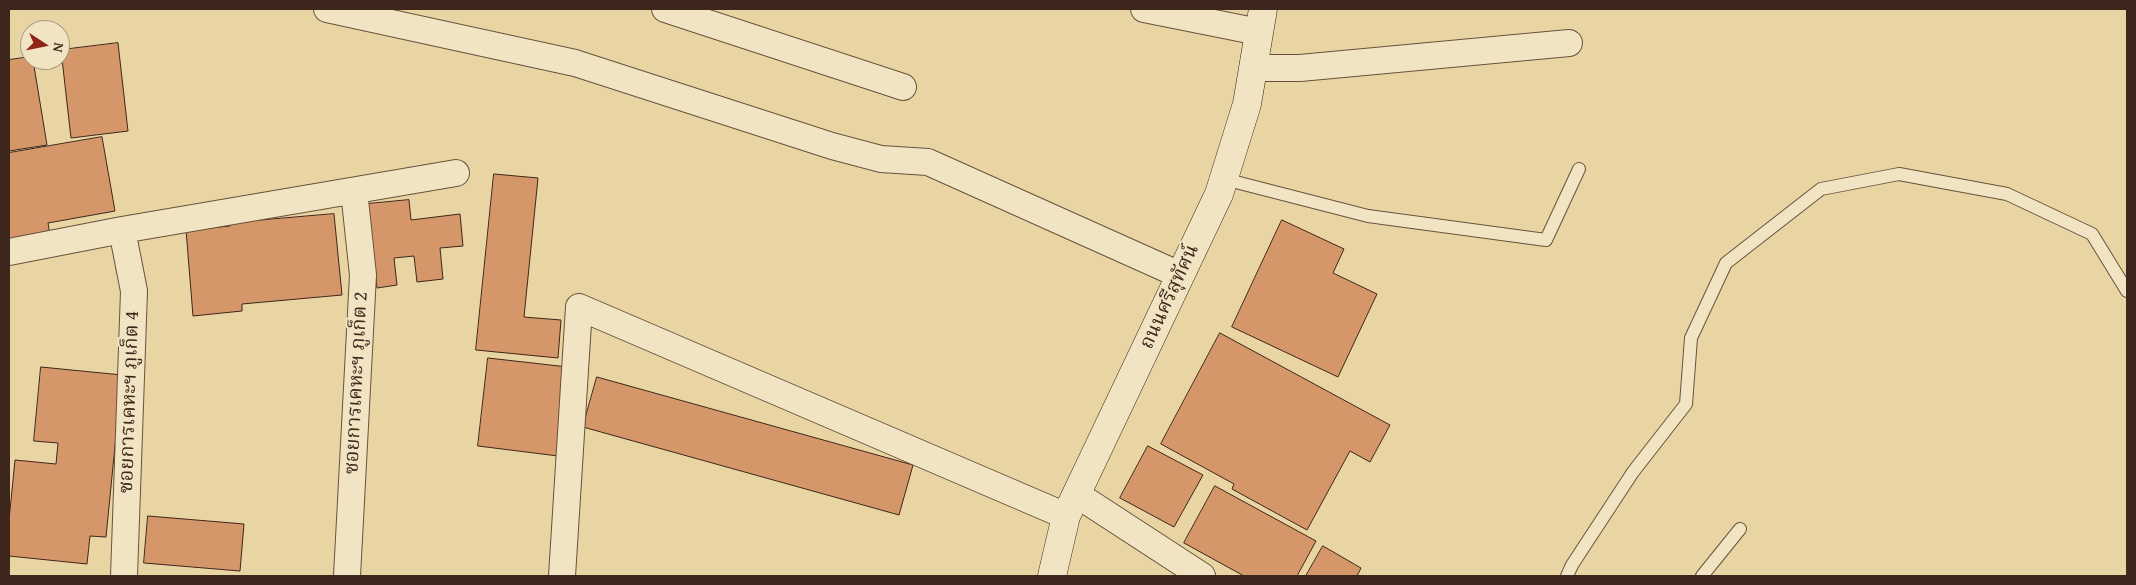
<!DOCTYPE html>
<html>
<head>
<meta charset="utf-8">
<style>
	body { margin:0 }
	#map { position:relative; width:2136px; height:585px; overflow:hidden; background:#e9d5a3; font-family:"Gentium Book Plus",serif }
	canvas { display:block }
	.frame { position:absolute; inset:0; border:10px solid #3d261b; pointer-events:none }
	.north { position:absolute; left:20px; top:20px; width:50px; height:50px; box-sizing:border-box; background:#f1e4c3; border:1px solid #a99880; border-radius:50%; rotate:101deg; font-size:14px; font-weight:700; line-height:20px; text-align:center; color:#3d261b }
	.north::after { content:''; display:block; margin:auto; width:18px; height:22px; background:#8f2418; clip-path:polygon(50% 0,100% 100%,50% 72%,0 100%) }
</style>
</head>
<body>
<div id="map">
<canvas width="2136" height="585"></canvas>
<div class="frame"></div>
<div class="north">N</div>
</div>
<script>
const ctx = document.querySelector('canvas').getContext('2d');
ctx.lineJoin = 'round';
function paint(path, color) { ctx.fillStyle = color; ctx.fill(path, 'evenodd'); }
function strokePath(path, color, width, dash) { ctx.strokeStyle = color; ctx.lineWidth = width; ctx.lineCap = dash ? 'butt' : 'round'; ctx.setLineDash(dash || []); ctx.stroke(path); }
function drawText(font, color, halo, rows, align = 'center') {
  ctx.font = font + ' "Gentium Book Plus","Noto Serif Thai",serif'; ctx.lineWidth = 4; ctx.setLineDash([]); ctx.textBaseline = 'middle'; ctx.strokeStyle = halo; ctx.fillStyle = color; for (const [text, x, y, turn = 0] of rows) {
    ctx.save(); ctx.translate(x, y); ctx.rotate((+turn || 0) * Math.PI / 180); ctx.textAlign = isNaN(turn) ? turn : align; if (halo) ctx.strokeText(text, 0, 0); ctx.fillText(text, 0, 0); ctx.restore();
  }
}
const building = new Path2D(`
	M118,43L128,131L71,138L61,50Z
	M30,57V60H33L47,145L9,151V60Z
	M102,137L115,211L48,223L50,234L9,241V153Z
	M494,174L538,178L524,317L561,320L558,358L476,350Z
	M409,200L411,220L460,214L463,246L440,248L443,279L417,282L414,256L394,258L397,285L377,288L367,204Z
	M334,214L342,295L242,304V311L193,316L186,230L230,226V223Z
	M1282,220L1344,249L1333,273L1377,294L1338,377L1232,327Z
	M1220,333L1390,425L1370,462L1350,451L1307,530L1232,489L1234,484L1161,444Z
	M488,358L568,367L558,456L478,446Z
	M41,367L122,375L106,537L90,536L87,564L9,556V520L15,460L56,464L58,443L34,441Z
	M597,377L913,465L899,515L583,427Z
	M1148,446L1203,475L1174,527L1120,498Z
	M1215,486L1316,541L1297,576H1244L1184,543Z
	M148,516L244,524L240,571L144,563Z
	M1323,546L1361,568L1357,576H1306Z`);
paint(building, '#d5976a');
strokePath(building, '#3d261b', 1);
const lane = new Path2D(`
	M1224,179L1368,216L1546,240L1579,169
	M1567,576L1572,565L1633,472L1686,404L1691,338L1726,263L1821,189L1899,174L2007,194L2092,234L2127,291
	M1702,576L1740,529`);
const street = new Path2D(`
	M327,9L575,63L832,146L881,159L928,162L1180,275
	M665,9L903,87
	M1144,9L1259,32
	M1253,68H1300L1569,43
	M122,230L134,291L124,576
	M9,252L122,230L456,173
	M1076,494L1202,576
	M347,576L363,275L354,191
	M562,576L579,307L1066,516`);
const secondary = new Path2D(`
	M1052,576L1066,516L1219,194L1247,104L1263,9`);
strokePath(lane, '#68523d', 14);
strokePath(street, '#68523d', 28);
strokePath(secondary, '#3d261b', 29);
strokePath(lane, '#f1e4c3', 12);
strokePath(street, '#f1e4c3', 26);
strokePath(secondary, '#f1e4c3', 28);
drawText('20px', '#3d261b', '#f1e4c3', [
	["ถนนศรีสุทัศน์",1170,297,-65],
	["ซอยการเคหะฯ ภูเก็ต 2",357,383,-87],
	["ซอยการเคหะฯ ภูเก็ต 4",130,402,-88]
]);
</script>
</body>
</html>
